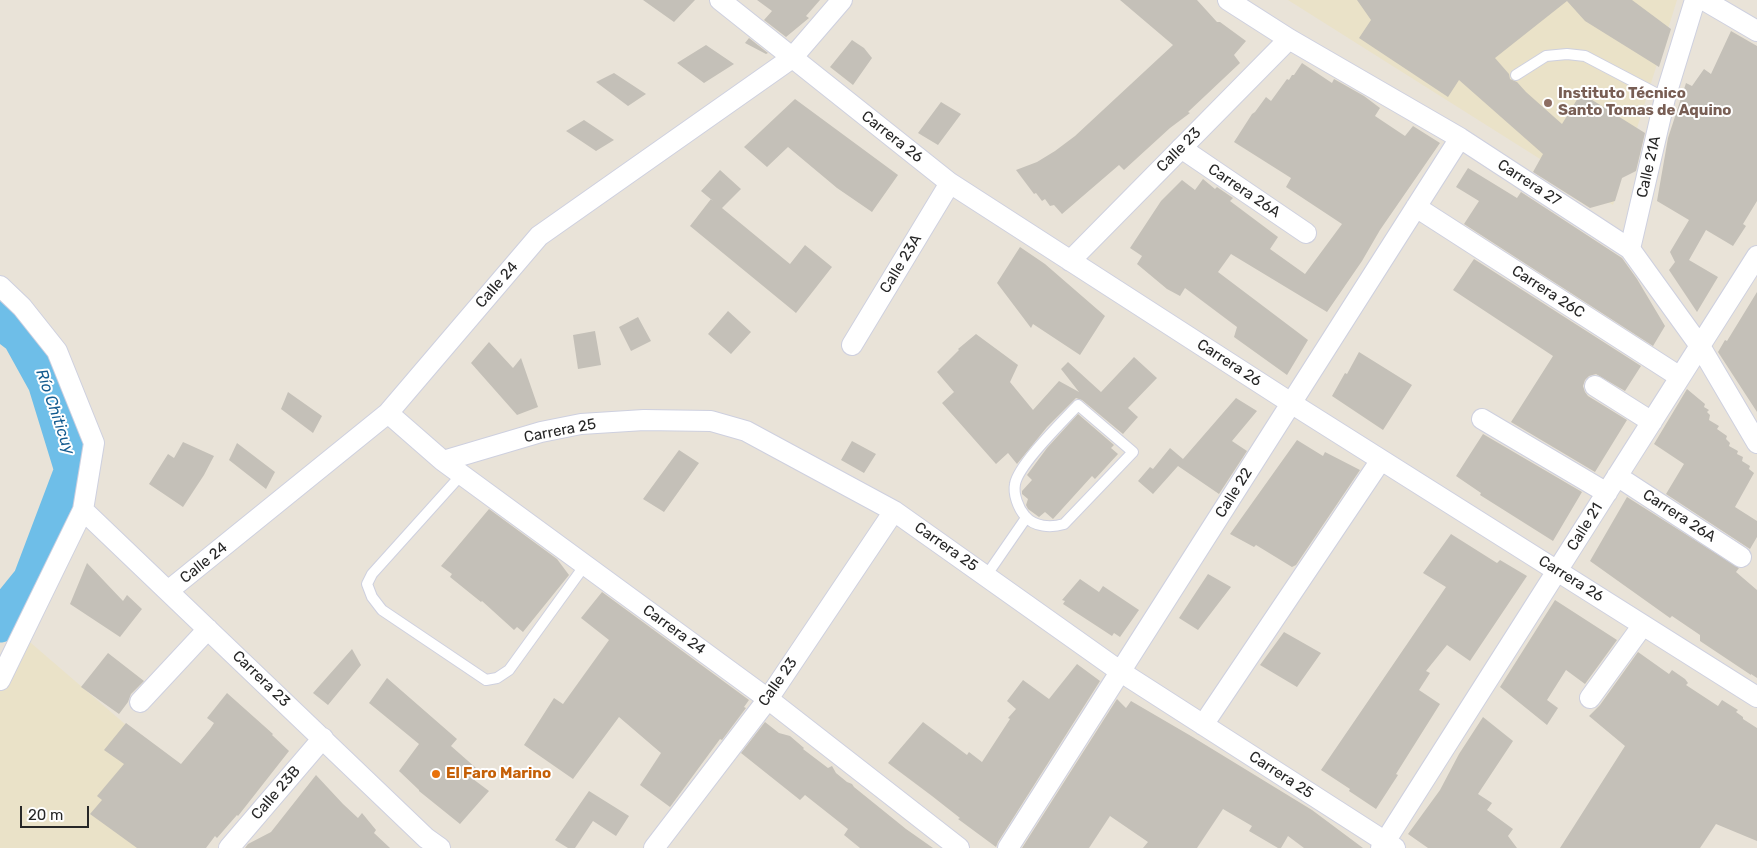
<!DOCTYPE html>
<html>
<head>
<meta charset="utf-8">
<style>
	body { margin:0 }
	#map { position:relative; width:1757px; height:848px; overflow:hidden; background:#e9e3d8; font-family:Rubik,sans-serif }
	canvas { display:block }
	.scale { position:absolute; left:20px; top:806px; width:69px; height:22px; box-sizing:border-box; border:2px solid #272727; border-top:0; padding-left:6px; font-size:15px; line-height:18px; white-space:nowrap; color:#272727; -webkit-text-stroke:4px #fff; paint-order:stroke }
</style>
</head>
<body>
<div id="map">
<canvas width="1757" height="848"></canvas>
<div class="scale">20 m</div>
</div>
<script>
const ctx = document.querySelector('canvas').getContext('2d');
ctx.lineJoin = 'round';
function paint(path, color) { ctx.fillStyle = color; ctx.fill(path, 'evenodd'); }
function strokePath(path, color, width, dash) { ctx.strokeStyle = color; ctx.lineWidth = width; ctx.lineCap = dash ? 'butt' : 'round'; ctx.setLineDash(dash || []); ctx.stroke(path); }
function drawText(font, color, halo, rows, align = 'center') {
  ctx.font = font + ' Rubik,sans-serif'; ctx.lineWidth = 4; ctx.setLineDash([]); ctx.textBaseline = 'middle'; ctx.strokeStyle = halo; ctx.fillStyle = color; for (const [text, x, y, turn = 0] of rows) {
    ctx.save(); ctx.translate(x, y); ctx.rotate((+turn || 0) * Math.PI / 180); ctx.textAlign = isNaN(turn) ? turn : align; if (halo) ctx.strokeText(text, 0, 0); ctx.fillText(text, 0, 0); ctx.restore();
  }
}
paint(new Path2D(`
	M1288,0H1677L1613,205Z
	M24,637L176,768L138,848H0V687Z`), '#eae2c8');
strokePath(new Path2D(`
	M0,318L22,335L48,382L75,470L33,581L0,622`), '#6ebee8', 41);
paint(new Path2D(`
	M643,0H695L674,22Z
	M757,0H820L806,16L809,18L786,37L764,20L772,11Z
	M1120,0H1197L1217,22H1220L1246,41L1234,55L1240,63L1188,112L1190,113L1170,128L1124,170L1119,165L1062,214L1054,205L1050,206L1045,199L1042,201L1036,193L1034,194L1016,170L1037,162L1055,151L1075,136L1173,45Z
	M1357,0H1632L1671,29L1659,67L1585,21L1567,1L1495,58L1509,74L1510,79L1517,82L1526,92L1562,124L1581,93L1645,133L1636,171L1622,178L1615,201L1590,208L1533,172L1543,154L1459,80L1448,97L1359,38L1371,20Z
	M1731,31L1757,46V201L1743,224L1746,226L1733,246L1706,230L1689,260L1718,277L1697,312L1669,270L1675,262L1670,252L1689,220L1657,201L1668,138L1686,83L1692,86L1704,69L1711,74Z
	M749,38L768,53L766,54L745,43Z
	M852,40L864,48L872,58L853,85L830,67Z
	M706,45L734,64L704,83L677,63Z
	M1302,63L1332,83L1334,79L1364,96L1380,108L1375,116L1405,136L1413,126L1440,143L1380,230L1362,261L1327,312L1231,254L1218,272L1308,340L1287,375L1234,337L1237,327L1185,288L1180,296L1167,289L1137,264L1142,256L1130,248L1161,201L1182,180L1195,190L1203,179L1215,189L1217,187L1233,198L1230,201L1278,237L1270,249L1305,274L1342,224L1286,187L1291,178L1234,142L1252,114L1255,112L1266,97L1271,101L1287,79L1289,80L1292,75H1294Z
	M614,73L646,94L628,106L596,82Z
	M795,99L898,175L872,212L837,188L788,147L767,167L744,147Z
	M941,102L961,114L938,145L918,133Z
	M584,120L614,140L596,151L566,131Z
	M1468,168L1517,198L1521,192L1622,258L1637,279L1665,326L1653,346L1464,224L1479,201L1456,187Z
	M720,170L741,189L722,208L790,264L805,245L832,267L796,313L690,226L711,199L713,201L701,191Z
	M1020,247L1045,264L1105,316L1080,355L1033,324L1031,328L997,283Z
	M1474,259L1641,366L1625,391L1596,374L1589,376L1585,380L1583,386L1585,392L1588,396L1627,420L1595,472L1511,422L1553,356L1453,290Z
	M1757,292V412L1718,352L1725,340L1727,341Z
	M728,311L751,332L731,354L708,334Z
	M638,317L651,341L631,351L619,327Z
	M595,331L601,365L578,369L573,335Z
	M976,334L1018,365L1010,382L1033,410L1059,381L1079,392L1061,369L1068,362L1101,392L1134,357L1157,378L1128,408L1138,417L1123,434L1082,400L1076,398L1047,427L1017,464L1008,453L996,464L942,403L954,392L937,372L959,350L958,349Z
	M489,342L513,368L521,358L538,407L517,415L471,363Z
	M1359,352L1412,385L1383,430L1332,396L1345,373L1347,374Z
	M1687,389L1705,404L1704,407L1709,410L1707,412L1710,415L1709,420L1719,426L1717,429L1727,436L1726,439L1730,443L1729,446L1738,451L1737,454L1743,457L1742,461L1750,466L1749,469L1754,473L1735,507L1757,521V537L1750,549L1666,494L1684,464L1654,444Z
	M288,392L322,416L313,433L281,409Z
	M1236,398L1257,411L1232,441L1247,451L1219,494L1178,466L1153,494L1138,481L1150,467L1153,469L1170,448L1183,459Z
	M1078,414L1114,445L1111,448L1118,454L1095,479L1092,476L1053,519L1045,512L1039,517L1028,509L1026,505L1028,499L1022,494V491L1032,480L1027,475L1047,448Z
	M1483,434L1582,492L1553,541L1480,495L1481,493L1456,476Z
	M1297,440L1323,456L1325,452L1360,470L1296,565L1292,567L1256,545L1254,547L1230,534Z
	M852,441L876,454L864,473L841,460Z
	M183,442L214,456L204,475L183,507L149,484L168,454L174,458Z
	M237,443L275,472L266,489L229,460Z
	M679,450L699,463L664,512L643,499Z
	M1627,497L1739,568L1736,572L1757,590V678L1751,674V675L1700,641V635L1672,616L1670,618L1590,561Z
	M489,509L557,559L569,575L523,632L517,627L514,630L482,601L481,602L450,577L452,574L441,566Z
	M1451,534L1497,563L1500,560L1527,576L1470,661L1447,645L1426,671L1430,673L1419,690L1440,704L1396,774L1398,775L1376,809L1349,791L1350,789L1321,770L1446,587L1423,573Z
	M87,563L123,601L127,595L142,609L120,637L70,604Z
	M1208,574L1231,587L1198,630L1179,618Z
	M1080,579L1099,592L1103,586L1139,610L1120,637L1114,633L1112,636L1063,604L1065,601L1062,600Z
	M602,592L749,700L744,707L746,708L722,740L720,739L670,807L640,785L661,753L619,717L573,779L524,745L554,698L563,704L609,640L581,618Z
	M1555,600L1617,640L1585,684L1566,670L1547,700L1558,708L1547,725L1500,687Z
	M1284,632L1321,653L1297,687L1260,665Z
	M352,649L361,665L328,705L313,693Z
	M1638,652L1669,674L1672,670L1685,679L1688,683L1686,685L1718,706L1722,700L1738,710L1736,712L1743,717V719L1757,728V841L1716,824L1700,848H1560L1625,746L1589,716L1600,705Z
	M108,653L144,681L131,694L128,702L119,714L81,687Z
	M1077,664L1100,681L998,842L996,847L958,819L960,818L932,796L888,763L923,722L967,755L969,752L982,762L1010,719L1008,718L1016,709L1007,701L1023,680L1049,699Z
	M387,678L457,739L451,746L476,768L469,776L489,791L460,824L419,791V790L399,771L419,744L369,703Z
	M227,693L273,734L272,735L289,751L238,816L237,815L217,838L215,836L206,848H137L90,814L102,800L97,796L124,764L104,750L126,723L181,764L210,729L214,723L207,718Z
	M1117,699L1126,708L1131,701L1191,736L1312,810L1363,848H1304L1288,836L1281,848H1278L1249,831L1252,826L1223,809L1197,848H1143L1148,842L1110,816L1089,848H1022Z
	M1483,717L1513,741L1478,794L1492,803L1487,810L1513,829L1508,836L1517,848H1428L1408,834L1440,790L1459,754Z
	M765,722L779,733L790,736L804,748L803,749L828,768L832,766L836,773L847,782L852,784L854,787L906,829L933,848H860L844,835L848,829L805,795L800,800L741,753Z
	M316,775L343,804L358,818L362,813L376,830L374,833L390,848H245L248,844L271,832Z
	M589,791L629,816L616,836L593,821L575,848H568L555,840Z`), '#c4c0b8');
const service = new Path2D(`
	M1516,75L1546,56L1567,54L1585,56L1665,98
	M1078,405L1133,452L1064,524C1051,528 1034,527 1025,516C1018,508 1013,494 1015,484C1018,465 1063,421 1078,405Z
	M462,474L372,574L367,584L372,597L382,610L486,680L497,678L509,670L585,565
	M986,576L1026,518`);
const minor = new Path2D(`
	M720,0L950,183L1291,403L1757,697
	M1228,0L1289,39L1460,138L1630,249L1700,346L1757,443
	M1704,0L1757,31
	M1181,148L1306,233
	M1416,207L1680,377
	M1630,249L1665,98L1695,0
	M1070,261L1289,39
	M0,286L22,307L57,351L94,443L83,510L0,680
	M852,345L950,183
	M1595,386L1652,422
	M388,413L443,461L768,699L959,848
	M1482,419L1607,493
	M443,461L541,432L581,424L644,420L711,421L746,431L894,511L1121,672L1395,848
	M1617,476L1741,557
	M83,510L426,838L440,848
	M168,591L388,413L539,236L792,58L842,0
	M1590,698L1643,625
	M140,702L208,629
	M1203,725L1381,460
	M229,848L323,738
	M654,848L768,699L894,511
	M1008,848L1460,138
	M1381,848L1757,256`);
strokePath(service, '#ced0df', 12);
strokePath(minor, '#ced0df', 22);
strokePath(service, '#fff', 10);
strokePath(minor, '#fff', 20);
for (const [x, y, r, color] of [
	[1548,103,5,"#8d6e63"],
	[436,774,5,"#e8710a"]
]) { const dot = new Path2D(); dot.arc(x, y, r, 0, 2 * Math.PI); ctx.fillStyle = color; ctx.fill(dot); strokePath(dot, '#fff', 2); }
drawText('bold 15px', '#785e54', '#fff', [
	["Instituto Técnico",1558,94],
	["Santo Tomas de Aquino",1558,111]
], 'left');
drawText('15px', '#272727', '#fff', [
	["Carrera 26",892,137,38],
	["Calle 23",1179,150,-45],
	["Calle 21A",1649,167,-77],
	["Carrera 27",1529,183,33],
	["Carrera 26A",1244,191,34],
	["Calle 23A",901,264,-59],
	["Calle 24",497,285,-49],
	["Carrera 26C",1548,292,33],
	["Carrera 26",1229,363,33],
	["Carrera 25",560,431,-11],
	["Calle 22",1234,493,-58],
	["Carrera 26A",1679,516,33],
	["Calle 21",1585,527,-58],
	["Carrera 25",946,547,35],
	["Calle 24",204,563,-39],
	["Carrera 26",1571,579,32],
	["Carrera 24",674,630,36],
	["Carrera 23",261,679,44],
	["Calle 23",778,682,-55],
	["Carrera 25",1281,775,33],
	["Calle 23B",276,793,-49]
]);
drawText('bold 15px', '#c56008', '#fff', [
	["El Faro Marino",446,774]
], 'left');
drawText('italic 16px', '#135b8f', '#fff', [
	["Río Chiticuy",55,412,71]
]);
</script>
</body>
</html>
